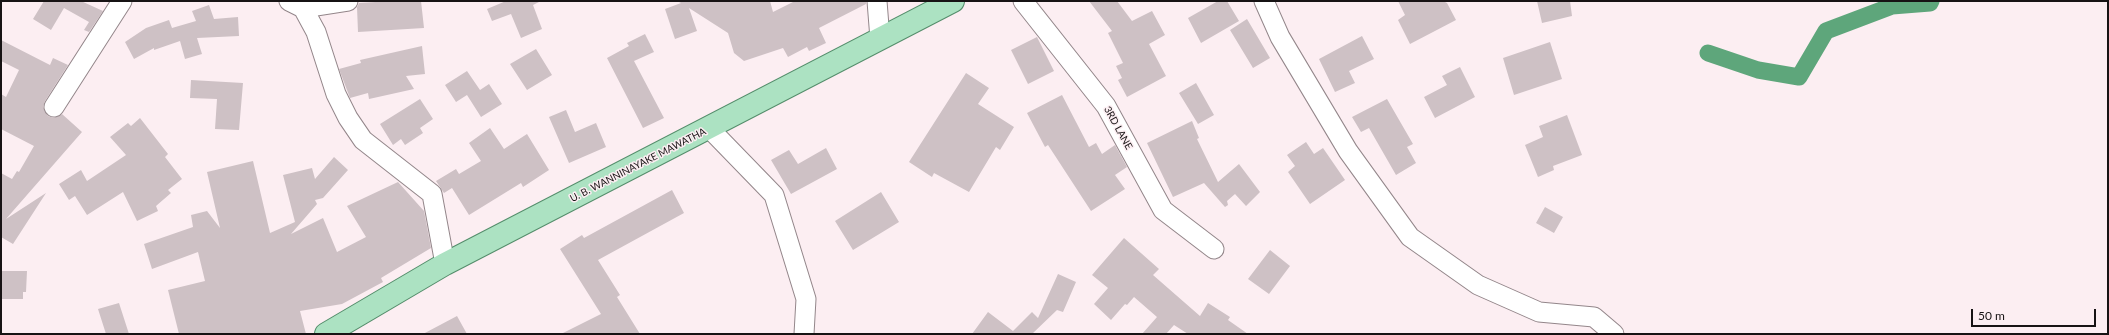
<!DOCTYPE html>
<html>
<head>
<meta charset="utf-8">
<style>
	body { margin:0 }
	#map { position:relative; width:2109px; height:335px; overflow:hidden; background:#fceef2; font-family:Lato,sans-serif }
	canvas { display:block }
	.frame { position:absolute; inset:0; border:2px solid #171314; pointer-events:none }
	.scale { position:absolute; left:1971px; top:309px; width:125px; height:18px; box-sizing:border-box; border:2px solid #171314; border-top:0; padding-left:5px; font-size:12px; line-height:14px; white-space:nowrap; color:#171314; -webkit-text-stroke:3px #fceef2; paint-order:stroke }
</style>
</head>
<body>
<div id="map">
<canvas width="2109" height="335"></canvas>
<div class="frame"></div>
<div class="scale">50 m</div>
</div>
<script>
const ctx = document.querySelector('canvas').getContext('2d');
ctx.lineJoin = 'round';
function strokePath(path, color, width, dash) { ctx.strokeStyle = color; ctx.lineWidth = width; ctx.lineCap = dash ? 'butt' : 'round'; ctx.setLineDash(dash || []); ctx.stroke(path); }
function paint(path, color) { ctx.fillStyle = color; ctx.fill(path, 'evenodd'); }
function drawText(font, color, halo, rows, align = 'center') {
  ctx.font = font + ' Lato,sans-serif'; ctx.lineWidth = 3; ctx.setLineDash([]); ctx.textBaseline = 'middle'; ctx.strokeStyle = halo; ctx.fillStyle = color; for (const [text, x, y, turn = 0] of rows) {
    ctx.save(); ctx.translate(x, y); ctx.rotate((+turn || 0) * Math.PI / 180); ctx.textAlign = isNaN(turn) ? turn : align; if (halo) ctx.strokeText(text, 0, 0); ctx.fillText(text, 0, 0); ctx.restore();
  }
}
strokePath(new Path2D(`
	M1708,53L1758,70L1799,77L1826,31L1892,6L1930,3L1931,1`), '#5ea67b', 17);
paint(new Path2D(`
	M44,1H81L103,11L89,32L84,30L89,22L64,8L51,30L33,19Z
	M392,1H421L424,28L358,32L357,7L359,3Z
	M506,1H541L533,5L542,29L521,38L511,14L492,21L487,9Z
	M677,1H770L773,12L795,1H866V4L819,28L826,43L809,51L807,47L788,57L783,48L744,61L734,53L728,33L689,8L697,31L675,39L665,9L681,3Z
	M1089,1H1117L1132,21L1152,11L1165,35L1149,44L1166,76L1127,97L1118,80L1122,78L1116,66L1123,63L1108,33L1112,31Z
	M1218,1H1227L1239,21L1201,43L1188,18Z
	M1398,1H1443L1447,3L1456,20L1410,44L1398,20L1405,15Z
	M1537,1H1570L1572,16L1542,23Z
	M209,5L214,19L238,17L239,36L197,38L202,54L185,59L180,41L154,50V48L134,59L125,42L146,28L169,20L172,28L196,21L192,11Z
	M1247,19L1270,58L1253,68L1230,30Z
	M645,34L654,52L634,61L664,118L643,128L607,58L629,46L627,43Z
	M1362,36L1374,59L1349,71L1355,83L1335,92L1319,59Z
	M1037,37L1054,71L1028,84L1011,50Z
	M1,40L50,65L53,58L68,65L45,101L43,107L48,116L54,118L62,114L82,132L6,219L46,193L13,244L1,237V173L12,179L17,171L19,172L34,146L1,129V94L6,97L19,70L1,61Z
	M1550,42L1562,79L1514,95L1503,58Z
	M422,46L425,74L406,76L414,89L369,99L368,93L350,98L339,69L361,63L360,60Z
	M536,49L552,75L527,90L510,64Z
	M1460,67L1475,97L1435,118L1424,97L1447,85L1442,76Z
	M467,71L480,90L489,84L502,104L481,117L467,95L456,102L445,85Z
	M966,73L989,88L978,104L1014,127L1000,150L996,147L969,192L934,173L932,177L909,162Z
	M191,80L243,83L239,130L215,129L217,99L190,98Z
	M1196,83L1214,115L1198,124L1179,93Z
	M1062,95L1089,147L1096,143L1102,154L1115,145L1127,167L1115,175L1125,189L1091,211L1048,145L1045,147L1027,113Z
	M420,99L433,119L420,128L423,133L405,145L401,139L393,145L380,124Z
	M1387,99L1413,144L1407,147L1416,163L1396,175L1369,128L1361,132L1352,117Z
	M566,110L575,132L596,123L606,147L569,163L549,117Z
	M1567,115L1582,155L1553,166L1554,170L1538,177L1525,145L1543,137L1539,126Z
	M140,118L168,154L165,157L182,179L168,190L171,193L156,206L158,211L137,221L123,192L87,215L75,196L69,200L59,184L81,170L87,181L126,155L110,137L128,123L131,126Z
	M1192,121L1199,138L1197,139L1218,182L1239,164L1260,192L1246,206L1235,194L1227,201L1228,205L1225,207L1204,183L1173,197L1147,143Z
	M490,128L504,149L527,134L549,170L523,187L521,183L469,215L452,188L444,193L436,181L456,169L459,174L481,161L469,143Z
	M1306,142L1314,154L1323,148L1345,180L1310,204L1288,172L1295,166L1287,155Z
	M826,148L837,169L791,194L771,160L789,150L798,164Z
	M334,157L348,170L323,198L315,200L317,204L291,234L323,218L337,252L366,237L347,206L398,182L424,211L431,248L381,278L383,282L342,304L300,311L306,334H179L168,290L205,281L198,252L152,269L144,244L193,227L191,215L207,211L220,228L207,172L253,161L270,233L295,222L283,175L312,168L315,179Z
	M672,190L684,213L598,260L620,295L617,297L640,334H561L601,314L560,249L582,235L584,238Z
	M881,192L899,222L853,250L835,221Z
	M1545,207L1563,217L1554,233L1536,223Z
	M1124,238L1159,269L1153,275L1200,316L1208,303L1230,317L1228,320L1248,334H1188L1174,325L1166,334H1142L1157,317L1134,297L1127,305L1125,304L1111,320L1094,304L1108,288L1092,275Z
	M1270,250L1290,266L1269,294L1248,279Z
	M1,271H27L26,292H23V299H1Z
	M1058,274L1076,282L1063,312L1057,310L1032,334H972L988,312L1013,331L1032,312L1038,318Z
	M119,303L129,334H106L98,309Z
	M457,316L467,334H423Z`), '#cec1c5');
const minor = new Path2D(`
	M289,1L303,8L316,32L336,94L348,118L363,140L432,194L445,264
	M301,1L303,8L348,1
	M877,1L880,39
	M1023,1L1106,106L1163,210L1214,249
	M1264,1L1280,37L1348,151L1410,237L1478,285L1539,312L1594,317L1614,334
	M54,107L122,1
	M709,128L774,195L806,299L804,334`);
const primary = new Path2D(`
	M326,334L445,264L953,1`);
strokePath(minor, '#93868a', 21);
strokePath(primary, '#548d6b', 24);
strokePath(minor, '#fff', 19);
strokePath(primary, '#ace2c2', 22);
drawText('10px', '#171314', '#fceef2', [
	["3RD LANE",1118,128,61],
	["U. B. WANNINAYAKE MAWATHA",638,165,-27]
]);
</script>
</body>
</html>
